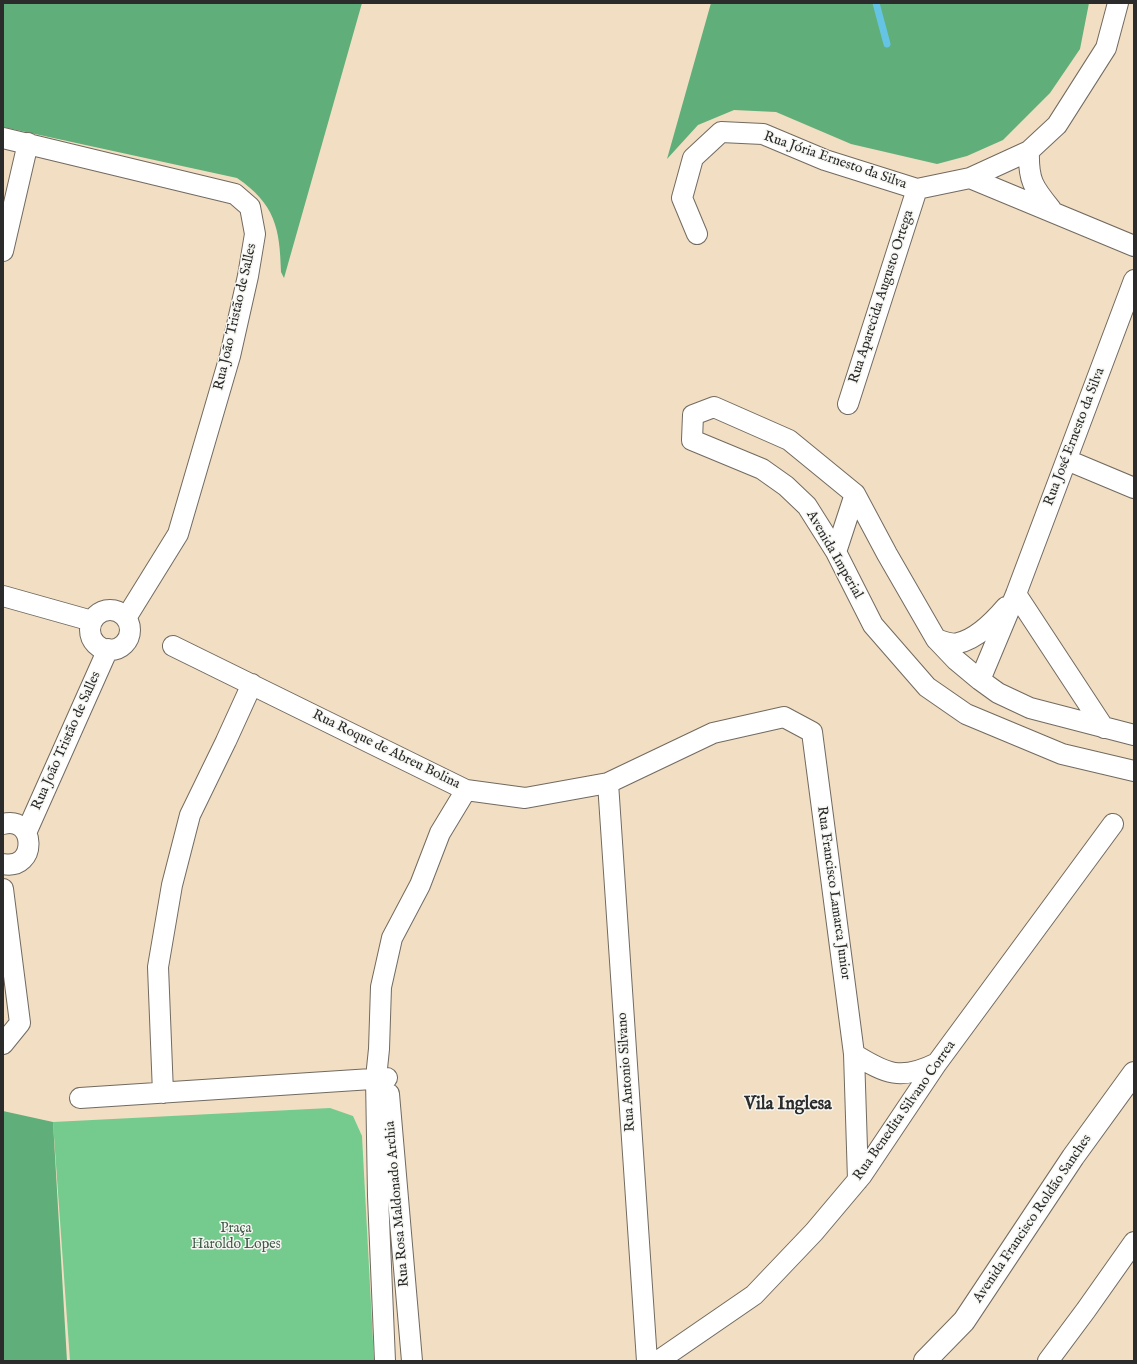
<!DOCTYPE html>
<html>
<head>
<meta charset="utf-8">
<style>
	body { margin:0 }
	#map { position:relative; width:1137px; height:1364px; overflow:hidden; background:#f2dec2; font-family:"IM FELL English",serif }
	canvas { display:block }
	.frame { position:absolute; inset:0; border:4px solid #2b2b2b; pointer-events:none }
</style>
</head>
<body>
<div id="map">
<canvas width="1137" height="1364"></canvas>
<div class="frame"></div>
</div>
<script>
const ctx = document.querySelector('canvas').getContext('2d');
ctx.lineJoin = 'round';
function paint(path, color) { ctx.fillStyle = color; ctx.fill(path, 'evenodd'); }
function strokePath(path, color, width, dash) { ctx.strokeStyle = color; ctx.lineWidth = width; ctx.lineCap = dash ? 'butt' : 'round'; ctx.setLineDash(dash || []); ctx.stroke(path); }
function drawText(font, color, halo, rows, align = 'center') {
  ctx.font = font + ' "IM FELL English",serif'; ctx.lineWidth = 3; ctx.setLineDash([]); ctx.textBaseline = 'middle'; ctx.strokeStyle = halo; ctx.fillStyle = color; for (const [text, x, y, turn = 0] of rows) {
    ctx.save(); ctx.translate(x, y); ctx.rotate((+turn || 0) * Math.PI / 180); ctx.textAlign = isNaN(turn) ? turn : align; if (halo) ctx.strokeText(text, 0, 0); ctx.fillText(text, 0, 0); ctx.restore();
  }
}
paint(new Path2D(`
	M330,1108L353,1116L362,1136L374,1361H70L53,1122Z`), '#75ca8e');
paint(new Path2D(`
	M3,3H362L284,278L281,272C280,228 275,204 237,178L3,127Z
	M711,3H1089L1080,49L1050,93L1003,140L967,156L937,164L851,144L776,112L734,110L698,125L667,159Z
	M3,1111L53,1122L67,1361H3Z`), '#60ae79');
strokePath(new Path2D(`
	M876,3L887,44`), '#65c4e3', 7);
const minor = new Path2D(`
	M3,138L235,194L250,207L255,234L248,276L230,356L178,534L126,618
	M1029,151C1028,180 1033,187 1051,209
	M970,178L1134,246
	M697,234L682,198L693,158L721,132L763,134L825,160L917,189L970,178L1029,151L1057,125L1106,48L1118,3
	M3,251L28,143
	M848,404L917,189
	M1067,460L1134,488
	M836,552L855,494
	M1016,594L1104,728
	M3,596L92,621
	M90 630a20 20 0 1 1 40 0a20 20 0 1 1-40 0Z
	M936,639C942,641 952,645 958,643C977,639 994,621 1006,607
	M173,646L466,790L525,798L608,783L713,733L784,717L812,732L854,1054L858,1180
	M980,680L1016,594L1134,280
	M1134,735L1030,708L998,693L980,680L956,660L936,639L887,554L855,494L789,440L714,407L693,415L692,440L762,469L786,486L807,506L836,552L873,625L927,687L966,714L1062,754L1134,771
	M608,783L647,1361
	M3,824C36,815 38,871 3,864
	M26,833L108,649
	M3,889L20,1023L3,1044
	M854,1054C886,1074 901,1081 937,1063
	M163,1093L158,967L172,885L190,815L226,741L252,684
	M389,1094L412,1361
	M80,1098L387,1078
	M385,1361L378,1196L376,1078L379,1049L381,987L392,938L420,885L440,833L466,790
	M658,1361L754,1295L814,1232L862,1175L937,1063L1113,824
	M1048,1361L1086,1310L1134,1242`);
const tertiary = new Path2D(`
	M925,1361L964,1321L1073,1157L1134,1073`);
strokePath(minor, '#716a60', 22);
strokePath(tertiary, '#716a60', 24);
strokePath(minor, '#fff', 20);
strokePath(tertiary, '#fff', 22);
drawText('14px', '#2b2b2b', '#f6f6f2', [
	["Rua Jória Ernesto da Silva",835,161,19],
	["Rua Aparecida Augusto Ortega",882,297,-72],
	["Rua João Tristão de Salles",236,317,-77],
	["Rua José Ernesto da Silva",1075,437,-69],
	["Avenida Imperial",834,555,60],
	["Rua João Tristão de Salles",67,741,-66],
	["Rua Roque de Abreu Bolina",386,750,26],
	["Rua Francisco Lamarca Junior",833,893,82],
	["Rua Antonio Silvano",627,1072,-94],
	["Rua Benedita Silvano Correa",905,1111,-55],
	["Rua Rosa Maldonado Archia",398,1204,-95],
	["Avenida Francisco Roldão Sanches",1033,1219,-56]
]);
drawText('14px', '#415b49', '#f6f6f2', [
	["Praça",236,1229],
	["Haroldo Lopes",236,1245]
]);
drawText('bold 18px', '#2b2b2b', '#f6f6f2', [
	["Vila Inglesa",788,1105]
]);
</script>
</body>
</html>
